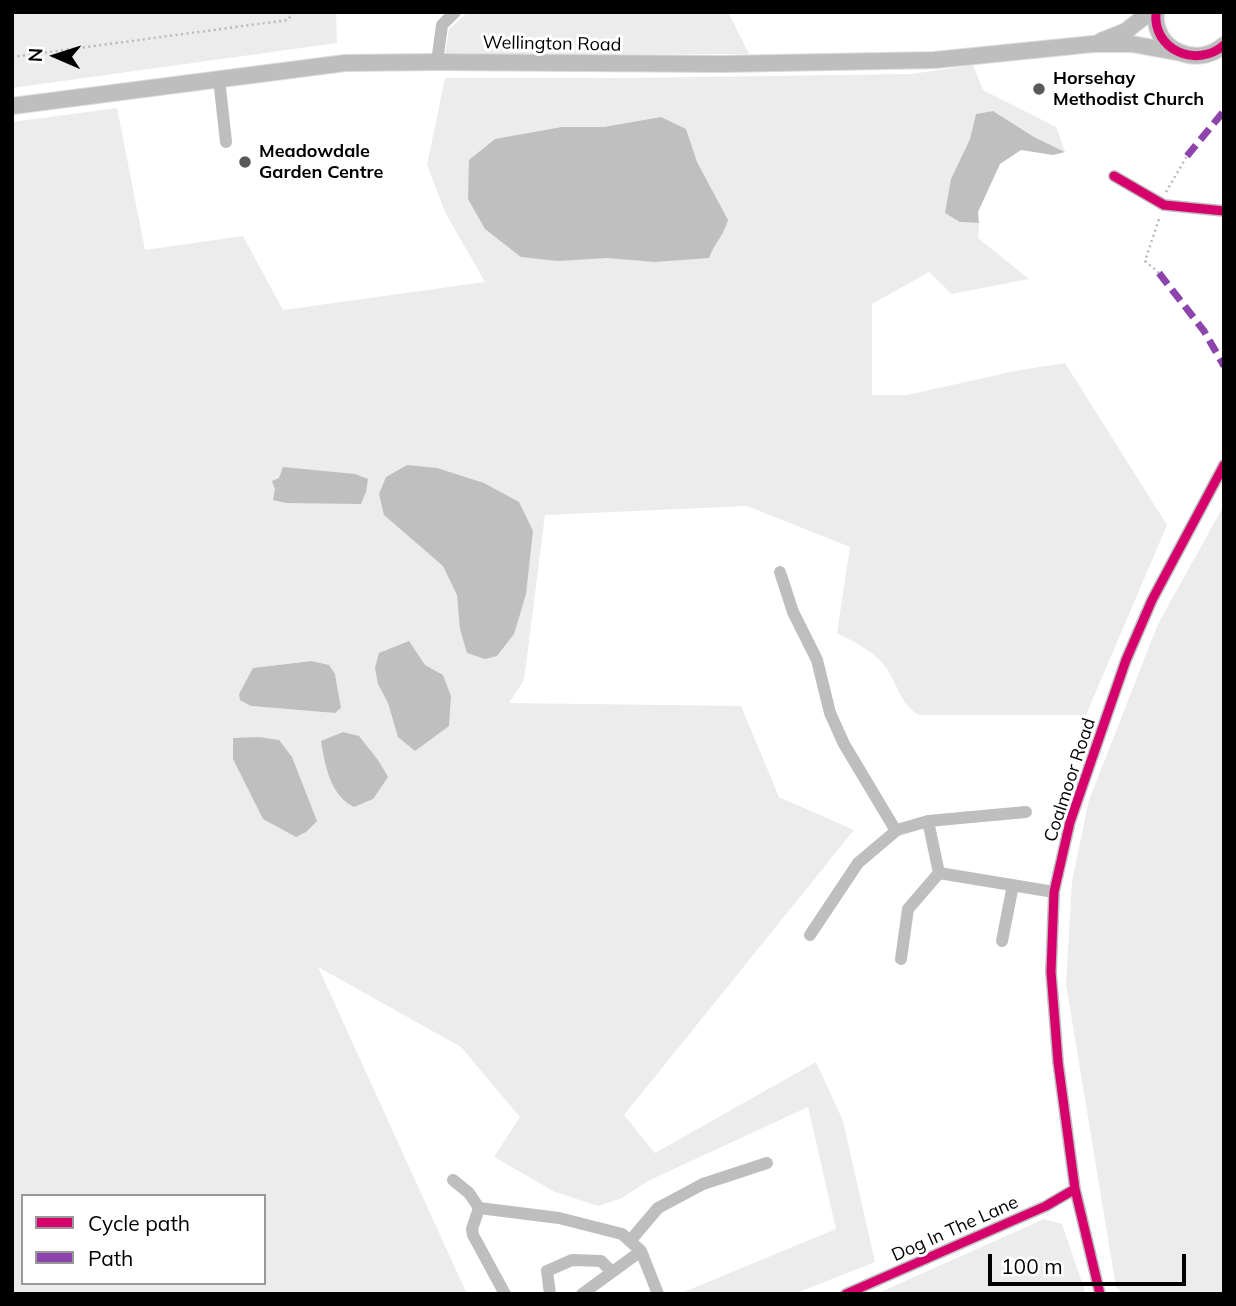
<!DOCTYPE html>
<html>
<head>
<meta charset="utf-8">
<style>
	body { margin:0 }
	#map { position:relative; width:1236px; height:1306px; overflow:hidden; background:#fff; font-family:Mulish,sans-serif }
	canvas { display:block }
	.frame { position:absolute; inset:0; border:14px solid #000; pointer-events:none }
	.legend { position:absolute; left:21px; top:1194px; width:245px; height:91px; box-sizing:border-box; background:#fff; border:2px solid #999; margin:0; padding:9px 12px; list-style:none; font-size:21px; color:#000 }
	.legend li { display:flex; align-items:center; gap:14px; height:35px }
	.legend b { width:35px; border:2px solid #999 }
	.north { position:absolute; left:21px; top:21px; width:70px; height:70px; -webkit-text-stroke:5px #fff; paint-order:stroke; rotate:273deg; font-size:19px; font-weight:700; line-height:28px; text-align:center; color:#000 }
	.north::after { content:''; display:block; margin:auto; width:24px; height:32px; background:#000; clip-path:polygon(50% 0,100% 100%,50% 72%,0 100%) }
	.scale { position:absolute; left:988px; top:1254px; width:198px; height:32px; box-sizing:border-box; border:4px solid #000; border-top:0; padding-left:9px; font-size:21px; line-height:24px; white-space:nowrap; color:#000; -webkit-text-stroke:5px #fff; paint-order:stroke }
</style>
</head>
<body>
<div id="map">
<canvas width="1236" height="1306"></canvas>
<div class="frame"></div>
<ul class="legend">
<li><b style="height:9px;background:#d6006c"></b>Cycle path</li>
<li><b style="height:9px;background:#8e44ad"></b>Path</li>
</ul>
<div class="north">N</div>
<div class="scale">100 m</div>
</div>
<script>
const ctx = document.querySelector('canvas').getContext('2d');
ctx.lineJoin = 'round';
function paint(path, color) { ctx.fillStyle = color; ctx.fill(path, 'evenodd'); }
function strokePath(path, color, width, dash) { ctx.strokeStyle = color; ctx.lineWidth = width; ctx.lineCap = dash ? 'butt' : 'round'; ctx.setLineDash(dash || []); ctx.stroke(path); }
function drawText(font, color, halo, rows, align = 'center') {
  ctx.font = font + ' Mulish,sans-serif'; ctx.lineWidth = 6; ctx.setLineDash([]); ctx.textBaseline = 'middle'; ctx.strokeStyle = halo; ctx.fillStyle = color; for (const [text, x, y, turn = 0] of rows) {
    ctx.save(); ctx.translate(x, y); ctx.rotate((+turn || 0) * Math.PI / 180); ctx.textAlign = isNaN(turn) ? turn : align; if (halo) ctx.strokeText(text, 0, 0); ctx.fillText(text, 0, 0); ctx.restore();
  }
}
paint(new Path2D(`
	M12,12H336L337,43L12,88Z
	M468,12H728L749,54L445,55L449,29Z
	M973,65L983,90L1056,127L1065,152L1034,137L993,111L976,114L970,139L951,179L960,222L979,223L978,238L1029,279L952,294L929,272L872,304V395H907L1015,371L1065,363L1167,525L1086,715H919C900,705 897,681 884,665C871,649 854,642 837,633L850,547L747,506L545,515L524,680L509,703L741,706L779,797L854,830L624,1115L655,1153L816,1062L843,1121L875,1262L794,1294H679L836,1229L808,1107L648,1181L620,1199L598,1206L555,1192L494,1157L520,1117L461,1047L318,967L467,1294H12V122L117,108L145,250L243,236L283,310L485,282L445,212L427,165L445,78H624L911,74ZM311,661L335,674L341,708L335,713L251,706L239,694L253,668ZM23,1196H264V1283H23Z
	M1224,505V1294H1124L1116,1287L1066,984L1072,881L1089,800L1158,624Z
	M1044,1219L1062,1224L1086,1294H876Z`), '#ececec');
paint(new Path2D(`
	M993,111L1034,137L1065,152L1053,155L1021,150L1000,164L978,212L979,223L960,222L945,213L951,179L970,139L976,114Z
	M661,117L686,129L697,162L728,220C724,235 714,244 709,258L655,262L607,258L558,261L521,257L485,229L468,199L469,160L495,139L562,127H604Z
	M407,465L437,468L484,483L519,502L533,531L526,594L514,634L497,656L485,659L467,653L460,629L457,595L443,566L384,515L379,494L386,477Z
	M283,467L355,474L368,479L366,492L361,504L286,503L273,500L275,489L272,481L279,478Z
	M409,641L425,665L443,675L451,696L449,726L415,751L398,737L388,703L378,684L375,668L379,653Z
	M311,661L329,665L335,674L341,708L335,713L251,706L240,700L239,694L253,668Z
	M343,732L359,736L378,760L388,777L373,799L354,807C330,795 325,765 321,741Z
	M259,737L279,740L292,757L317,821L306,832L296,837L263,819L233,759V738Z`), '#bfbfbf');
const major = new Path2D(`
	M1156,12C1152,50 1197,69 1224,45
	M1101,41L1126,31L1150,12
	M12,106L345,63L437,62L723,64L935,60L1093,44H1132L1176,52`);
strokePath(major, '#dbdbdb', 18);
strokePath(new Path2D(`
	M12,57L288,20L293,12
	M1166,192L1187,156
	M1159,273L1145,261L1160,216`), '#b9b9b9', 2.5, [2, 3.5]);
strokePath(new Path2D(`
	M437,62L442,25L455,12
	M219,79L226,142
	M1114,176L1164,205L1224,211
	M780,572L793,612L817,660L830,713L844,744L896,831
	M1026,812L928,821L939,873L1054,892
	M810,935L858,863L897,830L928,821
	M1002,941L1013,885
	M901,959L908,909L939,873
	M453,1180L469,1193L479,1208L559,1218L622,1234L641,1251L658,1294
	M479,1208L472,1229L473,1235L505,1294
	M630,1241L658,1208L703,1184L767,1163
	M550,1294L547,1271L572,1260L601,1261L612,1272
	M582,1294L641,1251
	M846,1294L1046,1206L1075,1189
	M1100,1294L1075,1189L1058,1062L1051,972L1054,892L1070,822L1126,660L1152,600L1224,465`), '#bebebe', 12);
strokePath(major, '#bebebe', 16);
strokePath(new Path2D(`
	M1187,156L1224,111
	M1159,273L1204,331L1224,366`), '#8e44ad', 7, [14, 7]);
strokePath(new Path2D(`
	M1156,12C1152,50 1197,69 1224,45
	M1114,176L1164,205L1224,211
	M846,1294L1046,1206L1075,1189
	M1100,1294L1075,1189L1058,1062L1051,972L1054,892L1070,822L1126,660L1152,600L1224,465`), '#d6006c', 9);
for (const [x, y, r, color] of [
	[1039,89,7,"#595959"],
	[245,162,7,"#595959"]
]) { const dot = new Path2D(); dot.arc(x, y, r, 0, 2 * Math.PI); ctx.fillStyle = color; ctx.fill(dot); strokePath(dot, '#fff', 2.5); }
drawText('18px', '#000', '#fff', [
	["Wellington Road",552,44,1],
	["Coalmoor Road",1070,780,-72],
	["Dog In The Lane",955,1229,-24]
]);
drawText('bold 18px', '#000', '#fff', [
	["Horsehay",1053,79],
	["Methodist Church",1053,100],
	["Meadowdale",259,152],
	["Garden Centre",259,173]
], 'left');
</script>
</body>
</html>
